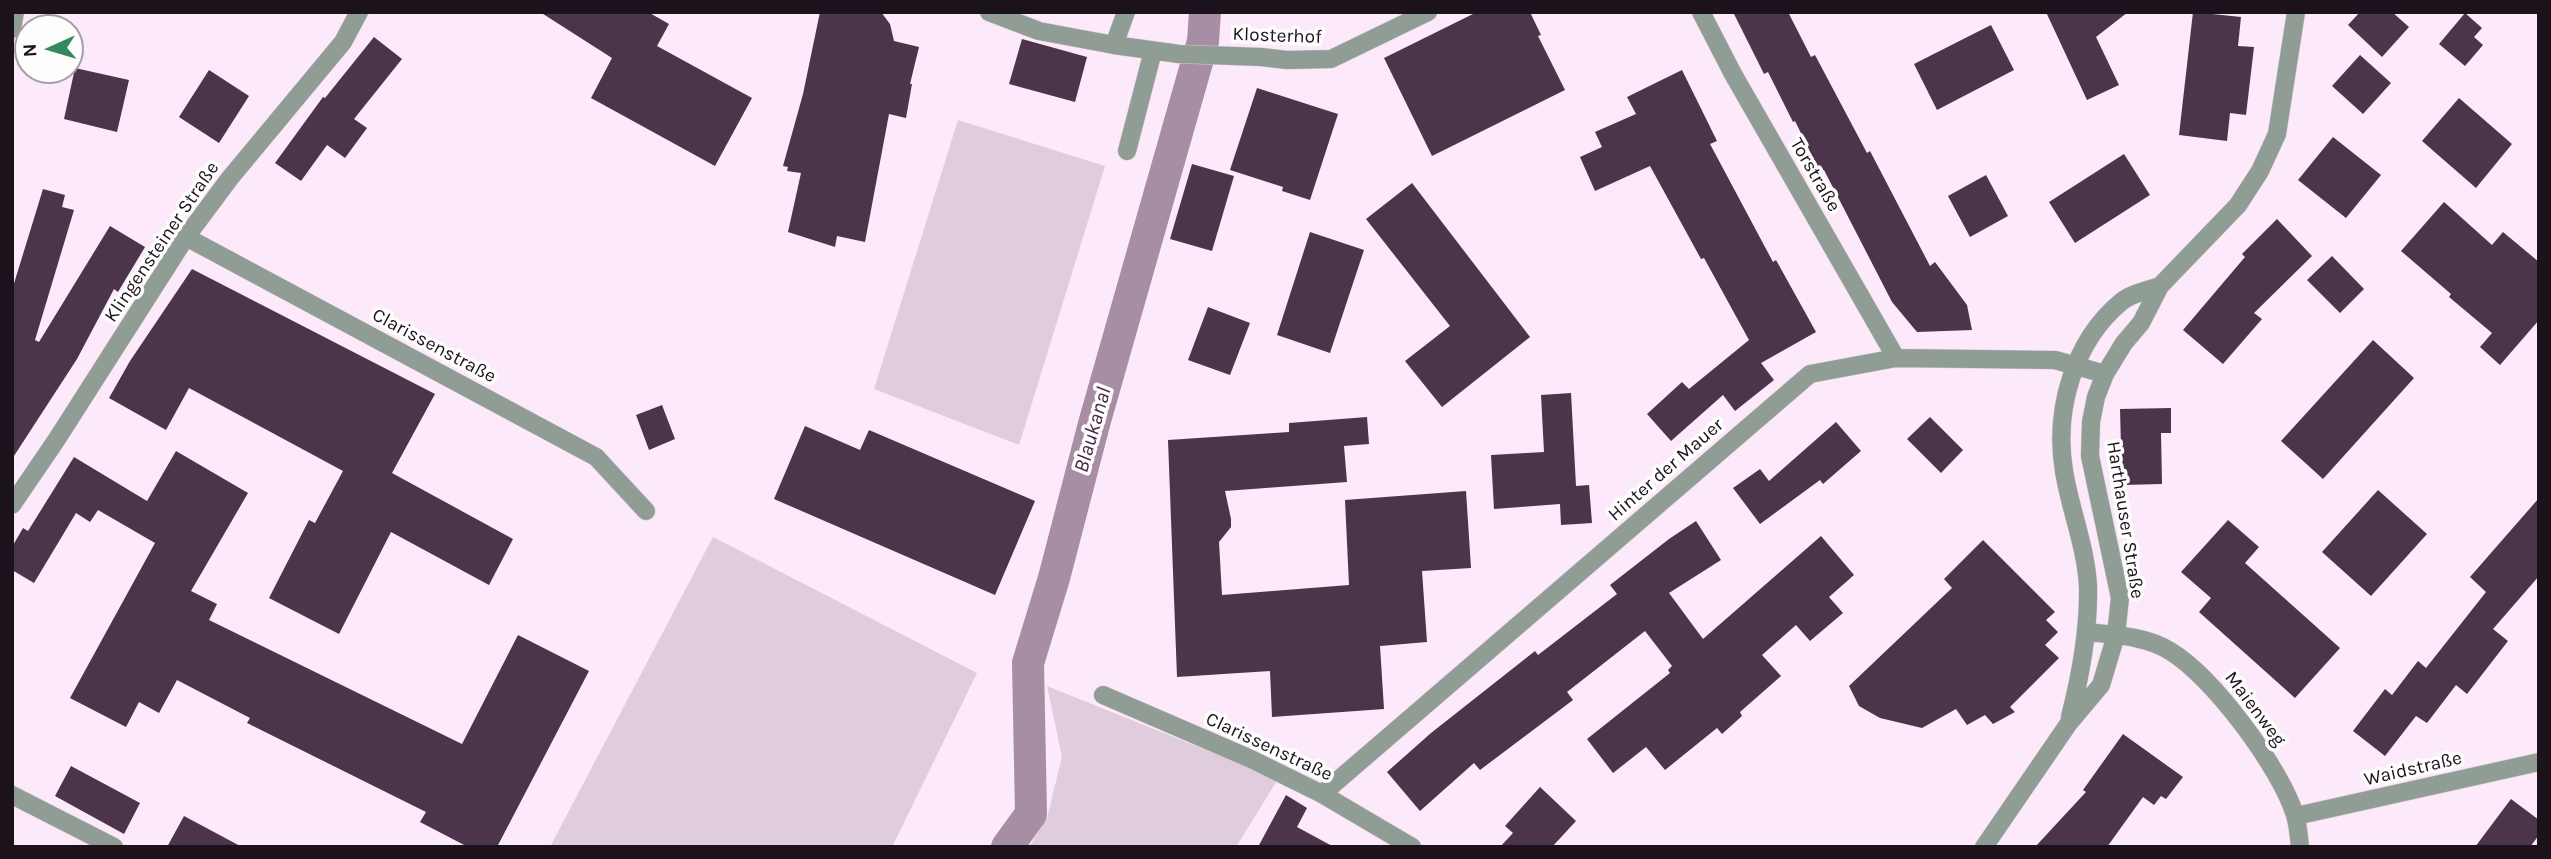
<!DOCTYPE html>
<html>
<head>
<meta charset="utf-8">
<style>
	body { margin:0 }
	#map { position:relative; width:2551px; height:859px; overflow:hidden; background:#fce9fa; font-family:Karla,sans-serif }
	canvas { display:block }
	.frame { position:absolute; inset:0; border:14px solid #1c121b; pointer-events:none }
	.north { position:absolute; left:14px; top:14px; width:70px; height:70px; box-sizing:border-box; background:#fdfdfd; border:2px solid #a39fa3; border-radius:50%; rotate:266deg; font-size:19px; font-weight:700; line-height:28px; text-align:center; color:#1c121b }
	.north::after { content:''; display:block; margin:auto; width:24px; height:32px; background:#328a5e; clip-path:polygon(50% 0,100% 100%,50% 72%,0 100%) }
</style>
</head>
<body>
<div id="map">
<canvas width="2551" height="859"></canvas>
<div class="frame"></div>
<div class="north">N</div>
</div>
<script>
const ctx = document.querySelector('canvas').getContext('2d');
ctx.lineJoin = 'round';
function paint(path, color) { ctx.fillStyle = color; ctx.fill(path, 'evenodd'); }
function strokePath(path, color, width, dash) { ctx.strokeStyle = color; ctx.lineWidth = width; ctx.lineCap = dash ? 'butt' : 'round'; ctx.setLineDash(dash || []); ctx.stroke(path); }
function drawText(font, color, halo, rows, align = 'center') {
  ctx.font = font + ' Karla,sans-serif'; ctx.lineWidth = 7; ctx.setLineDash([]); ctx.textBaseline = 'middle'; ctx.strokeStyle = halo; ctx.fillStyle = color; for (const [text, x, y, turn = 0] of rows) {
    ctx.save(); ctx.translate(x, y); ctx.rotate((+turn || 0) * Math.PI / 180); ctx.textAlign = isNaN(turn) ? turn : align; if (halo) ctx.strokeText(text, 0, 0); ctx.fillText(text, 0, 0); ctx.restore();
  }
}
paint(new Path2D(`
	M958,120L1105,166L1019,445L874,389Z
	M713,537L977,673L892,847H550Z
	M1047,686L1278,779L1236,847H1029L1047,818L1062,757Z`), '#dfccdc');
strokePath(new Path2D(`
	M1007,847L1031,814L1028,663L1054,578L1094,424L1203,41L1205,12`), '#a78ea4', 32);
paint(new Path2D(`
	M540,12H648L669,24L657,46L752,98L715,166L591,98L612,58Z
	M820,12H881L890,24L894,41L919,47L910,84H912L906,118L889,114L865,242L837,236L835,247L788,232L801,173L787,171L788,167L783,166L803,94Z
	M1477,12H1530L1541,35L1538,36L1565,90L1432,156L1384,58Z
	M1733,12H1788L1811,57L1815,55L1867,153L1870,151L1930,266L1935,262L1967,305L1972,330L1917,332L1892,302L1824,170L1820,172L1795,121L1793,122L1768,72L1764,74Z
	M2046,12H2128L2096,37L2119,85L2087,100Z
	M2193,12L2241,17L2238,46L2254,47L2246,115L2230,113L2227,141L2179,135Z
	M2360,12H2392L2409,27L2382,57L2348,25Z
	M2465,13L2482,28L2474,37L2483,45L2465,66L2439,44Z
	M1991,25L2014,70L1937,110L1914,64Z
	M374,37L402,59L354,119L367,128L345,158L327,145L301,181L275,163L323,97L325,98Z
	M1022,39L1087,57L1075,102L1009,84Z
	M2360,55L2391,83L2363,114L2332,86Z
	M75,68L129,80L117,132L64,119Z
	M209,70L249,96L219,143L179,117Z
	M1682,70L1717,141L1710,144L1773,262L1776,260L1816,332L1761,363L1774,380L1735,411L1723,395L1671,441L1647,414L1682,382L1689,389L1749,340L1704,258L1701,259L1650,166L1595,191L1580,157L1602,147L1595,132L1636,114L1627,97Z
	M1257,88L1338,114L1310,200L1282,191L1283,187L1230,170Z
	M2459,98L2512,144L2476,188L2422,141Z
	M2333,137L2381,175L2346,218L2298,180Z
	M2124,154L2150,195L2075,243L2049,202Z
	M1192,164L1234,176L1212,251L1170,239Z
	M1986,175L2008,216L1970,237L1948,196Z
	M1412,183L1530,337L1442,407L1405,361L1450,326L1366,219Z
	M43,189L65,195L62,207L74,210L35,340L39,342L110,226L145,247L118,292L114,289L77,359L12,459V290Z
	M2444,202L2492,245L2503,232L2539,262V320L2500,365L2480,347L2492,333L2449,297L2451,294L2401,251Z
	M2277,219L2312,256L2254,313L2262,319L2223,364L2183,330L2245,257L2242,254Z
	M1310,232L1364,250L1330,353L1277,335Z
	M2332,256L2364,289L2340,313L2307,280Z
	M192,269L435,394L392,473L513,539L489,585L391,532L339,634L269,598L309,520L315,523L343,471L189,388L166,430L109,398L130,361Z
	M1208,307L1250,323L1230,375L1188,360Z
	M2373,340L2414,378L2323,479L2281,441Z
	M1571,393L1576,486L1589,485L1592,523L1561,525L1560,504L1494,509L1491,455L1544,452L1541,395Z
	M662,405L675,439L649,450L636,415Z
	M2171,408V433H2161L2162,484L2122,485L2120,409Z
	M1367,417L1369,444L1344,446L1347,482L1225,491L1231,519V527L1219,542L1222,595L1349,585L1345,500L1466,491L1471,568L1422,571L1427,642L1380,646L1384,709L1272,717L1270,671L1177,677L1168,440L1289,432V423Z
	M1930,417L1963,450L1941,473L1907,439Z
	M1836,422L1861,451L1823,484L1820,480L1760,524L1733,488L1760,469L1769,481Z
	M805,426L860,450L869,430L1035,501L995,595L774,499Z
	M176,451L248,493L191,591L217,604L209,620L462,744L518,635L589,671L497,847H468L420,822L426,812L247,723L250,718L177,680L159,713L139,702L126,727L70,698L155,543L98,510L90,522L76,513L34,583L12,570V547L23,528L28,531L74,457L147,501Z
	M2378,490L2427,534L2371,596L2322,552Z
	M2539,498V576L2493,629L2508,641L2467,694L2456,685L2427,723L2416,716L2385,756L2353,731L2385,689L2392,695L2418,661L2426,668L2486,592L2470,577Z
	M2228,520L2259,547L2245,563L2340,648L2295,698L2199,612L2211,598L2181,572Z
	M1696,521L1721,560L1669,593L1703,639L1821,536L1854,575L1829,597L1843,613L1810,641L1796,625L1762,655L1781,676L1740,712L1742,716L1722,734L1717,728L1665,770L1646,747L1613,773L1587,739L1670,673L1668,670L1672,666L1645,631L1567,692L1573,700L1480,770L1474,763L1420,811L1387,772L1431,733L1535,651L1538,655L1617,594L1610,585L1669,539Z
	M1983,540L2055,612L2046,620L2058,632L2045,645L2059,658L2010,707L2015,712L1993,724L1985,715L1967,725L1956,709L1922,728L1880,718L1859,706L1849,686L1952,588L1944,579Z
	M2123,734L2183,777L2166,799L2161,796L2154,805L2143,797L2107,847H2035L2086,792L2083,790Z
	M71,766L140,803L124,834L55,796Z
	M1540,787L1576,821L1552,847H1500L1513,833L1505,826Z
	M1286,795L1307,808L1297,827L1334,847H1258Z
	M2511,799L2539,820V835L2530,847H2475Z
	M184,816L242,847H167Z`), '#4c344a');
const minor = new Path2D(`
	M989,12L1039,31L1114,45L1179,54L1261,57L1287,60L1331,59L1428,12
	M1701,12L1733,74L1896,358
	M12,29L15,12
	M1114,45L1126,12
	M1127,151L1153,51
	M186,237L596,457L646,511
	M12,505L57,439L186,237L230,178L343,42L359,12
	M2087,632C2115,635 2146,636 2170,651C2213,677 2280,767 2295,815C2298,825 2299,836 2300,847
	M1103,695L1251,759L1322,794L1412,847
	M2070,717C2081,674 2089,631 2088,586C2086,547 2070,509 2064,471C2054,411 2073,342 2121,302C2130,294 2148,290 2160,286
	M1322,794L1810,374L1896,358L2055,360L2105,374
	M12,795L114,847
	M2296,816L2539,762
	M1984,847L2069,723L2101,685L2116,635L2120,598L2090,456L2091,422L2096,397L2105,374L2124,343L2141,323L2160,286L2238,205L2260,171L2277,134L2296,12`);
strokePath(minor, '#d8c7d6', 19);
strokePath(minor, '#909d94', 18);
drawText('19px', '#1c121b', '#fdfdfd', [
	["Klosterhof",1277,36,2],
	["Torstraße",1815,175,60],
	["Klingensteiner Straße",162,242,-56],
	["Clarissenstraße",434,346,28],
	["Hinter der Mauer",1666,470,-41],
	["Harthauser Straße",2125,520,81],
	["Maienweg",2255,709,53],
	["Clarissenstraße",1269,747,25],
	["Waidstraße",2413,769,-13]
]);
drawText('italic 21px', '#4a2748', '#fdfdfd', [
	["Blaukanal",1093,430,-74]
]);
</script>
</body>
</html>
